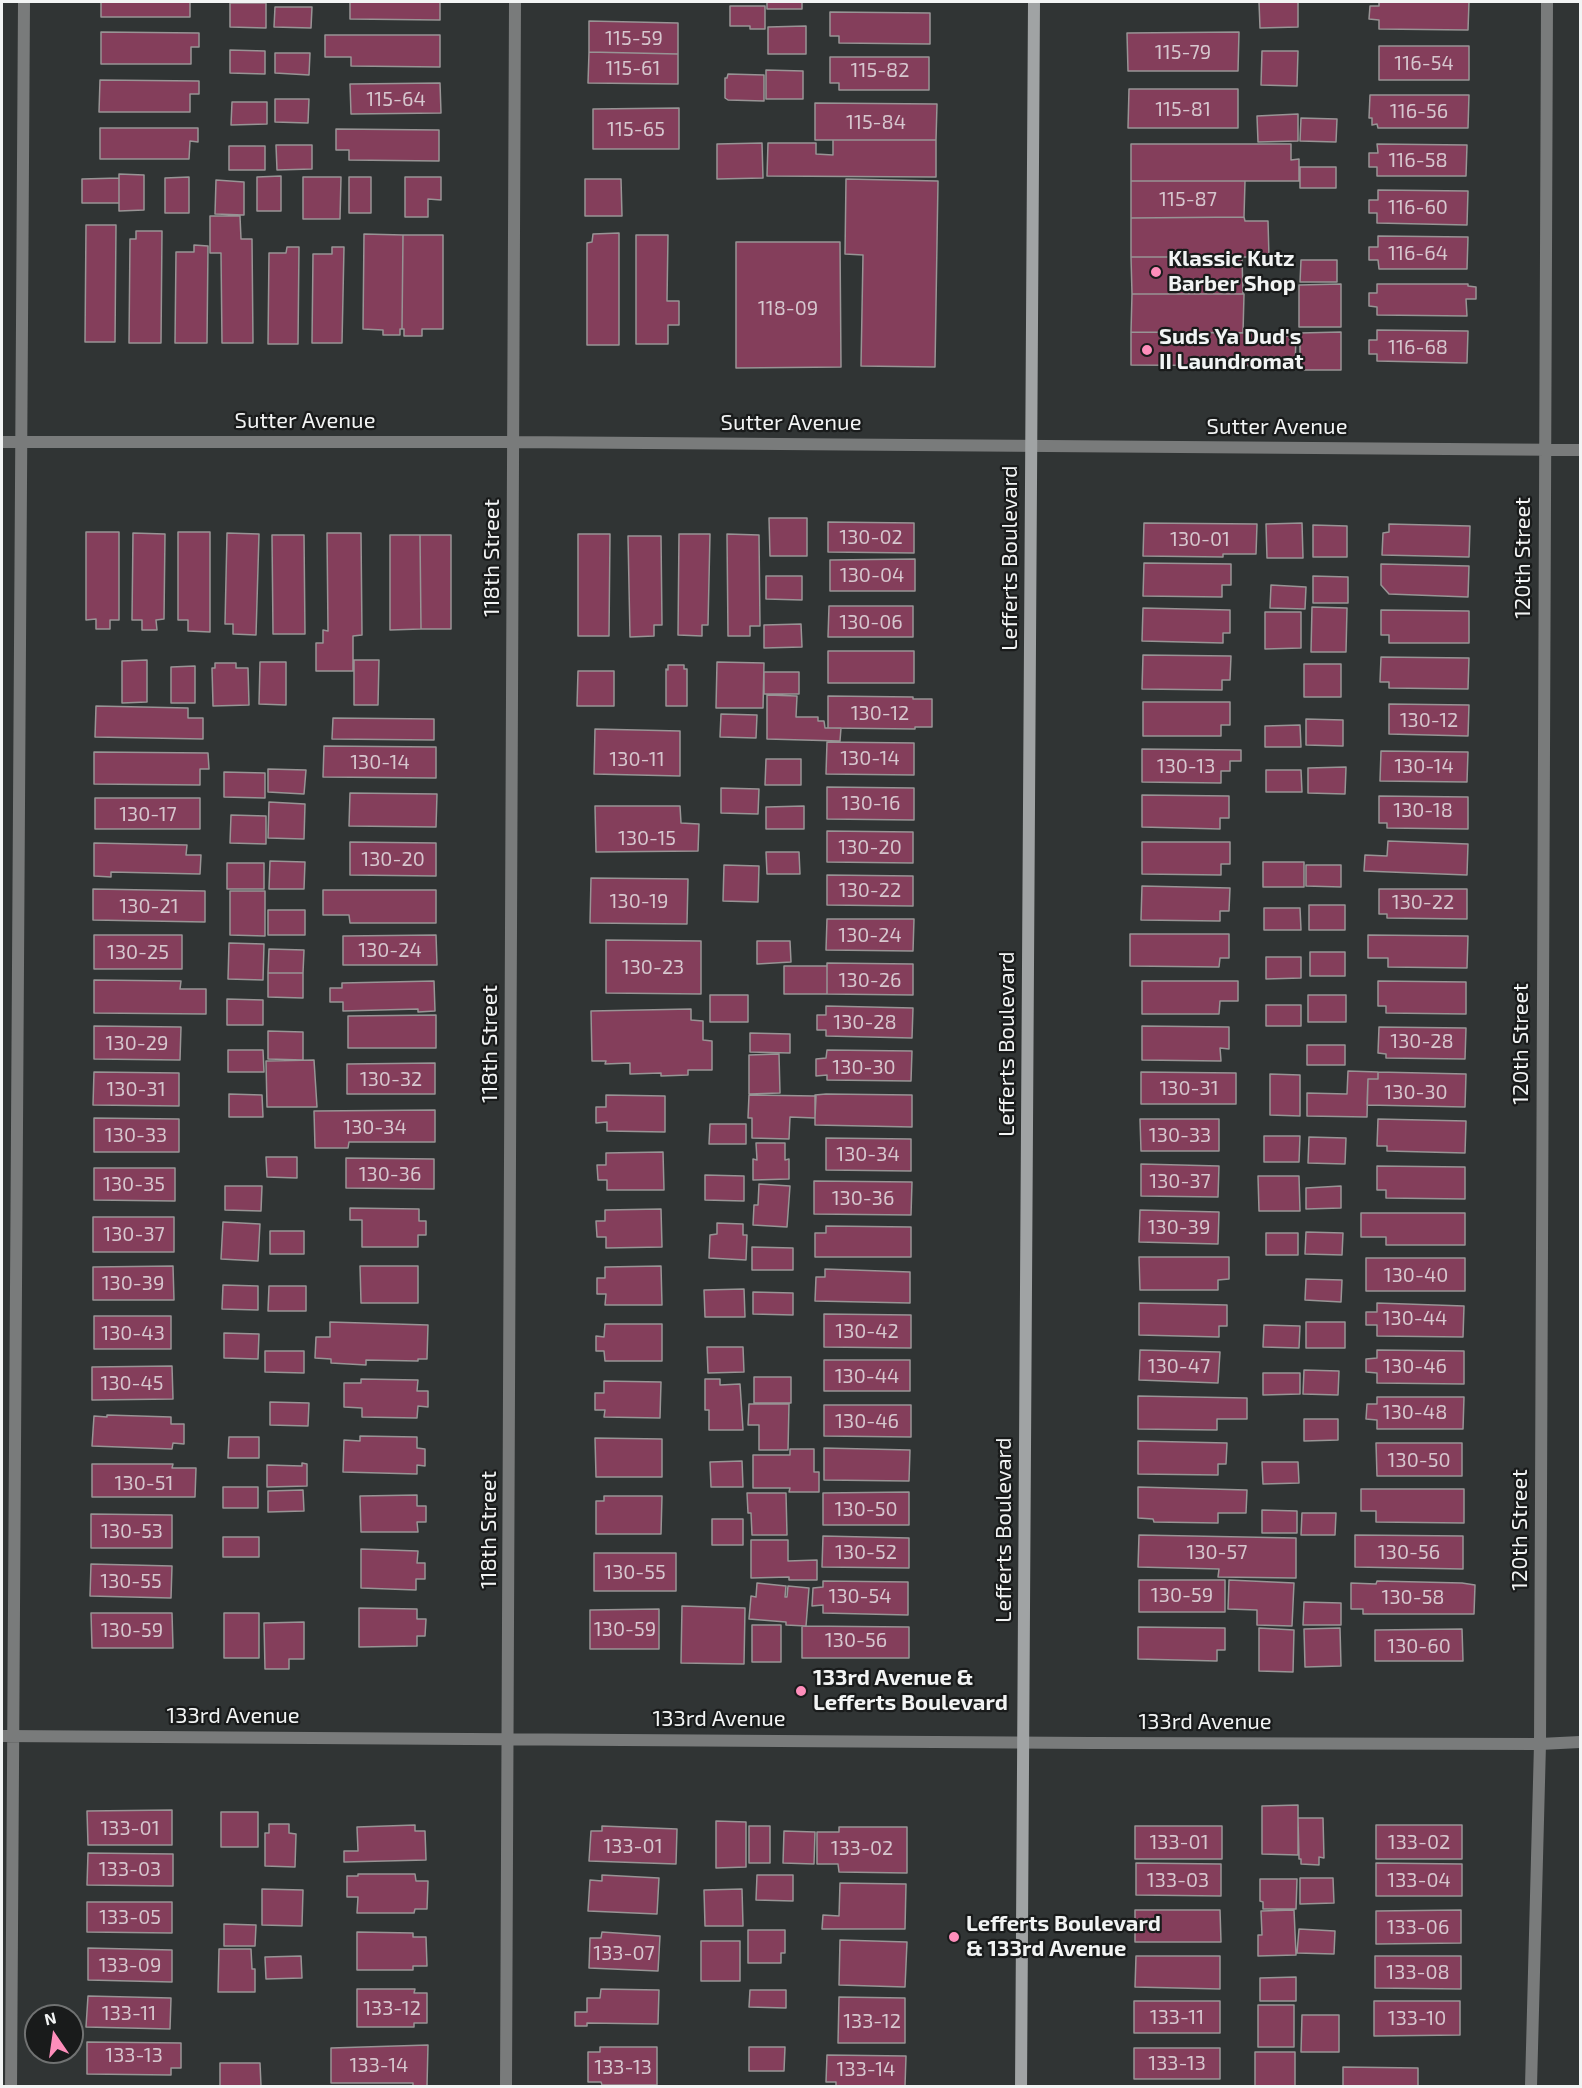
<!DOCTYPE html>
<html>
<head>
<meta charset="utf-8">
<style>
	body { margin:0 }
	#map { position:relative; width:1582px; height:2088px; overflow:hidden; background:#303434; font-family:"Exo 2",sans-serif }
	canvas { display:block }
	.frame { position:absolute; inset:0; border:3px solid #f2f4f4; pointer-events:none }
	.north { position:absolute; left:24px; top:2004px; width:60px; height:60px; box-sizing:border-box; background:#191b1b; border:2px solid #707272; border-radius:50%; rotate:347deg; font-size:16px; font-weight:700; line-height:24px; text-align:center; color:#f2f4f4 }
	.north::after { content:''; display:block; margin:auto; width:21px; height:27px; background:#fe8ebb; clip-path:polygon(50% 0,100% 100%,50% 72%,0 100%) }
</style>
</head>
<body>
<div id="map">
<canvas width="1582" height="2088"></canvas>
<div class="frame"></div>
<div class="north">N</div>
</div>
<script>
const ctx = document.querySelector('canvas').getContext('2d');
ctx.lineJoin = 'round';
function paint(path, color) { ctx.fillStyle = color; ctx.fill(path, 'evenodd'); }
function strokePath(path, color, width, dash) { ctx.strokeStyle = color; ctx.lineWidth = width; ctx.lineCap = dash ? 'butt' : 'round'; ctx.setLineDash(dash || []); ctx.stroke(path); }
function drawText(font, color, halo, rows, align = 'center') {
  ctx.font = font + ' "Exo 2",sans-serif'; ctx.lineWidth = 4.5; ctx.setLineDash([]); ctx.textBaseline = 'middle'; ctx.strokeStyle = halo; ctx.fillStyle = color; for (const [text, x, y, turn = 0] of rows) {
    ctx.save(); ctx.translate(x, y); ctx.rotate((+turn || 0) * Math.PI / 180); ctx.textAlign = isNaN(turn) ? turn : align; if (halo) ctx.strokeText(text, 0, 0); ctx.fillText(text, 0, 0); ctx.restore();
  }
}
const building = new Path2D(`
	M101,2H190V17H101Z
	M350,2H440V20L350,19Z
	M767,2H802V9H767Z
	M1259,2H1298V27L1260,28Z
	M1379,2H1469L1468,30L1379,29V20L1369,19L1370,6H1379Z
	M230,3H266V28L230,27Z
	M730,6H765V29H750V26H730Z
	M275,7H312L311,28L274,27Z
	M830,12L930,13V44L839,43V36H830Z
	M589,21L678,23V54L589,52Z
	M806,26V54H768V27Z
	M101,32L199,33V47H191V64H101Z
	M1239,32L1238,71H1128L1127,33Z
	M325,35H440V67L351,66V57H325Z
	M1379,46H1469V80H1379Z
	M230,50L265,51V74L230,73Z
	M1262,51H1298L1297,86L1261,85Z
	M589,52L678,54V84L588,83Z
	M275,53H310L309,75L275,73Z
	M830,57H929V90H839V83H830Z
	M766,70L803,71V99H766Z
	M728,74L764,75V101L728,100L725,98V78H727Z
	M100,80L199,81V94H190V112H99Z
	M440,83L441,113L351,114L350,84Z
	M1129,89H1238V128H1128Z
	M1370,95H1469L1468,128H1378L1377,124L1372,125V118H1369Z
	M275,99H309L308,123L275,122Z
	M232,102H267V124L231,125Z
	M815,103L937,104L936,140H815Z
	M679,108V149H593V109Z
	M1298,114V141L1258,142L1257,116Z
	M1301,118L1337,119L1336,142L1300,141Z
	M100,128H198V142L190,141L189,159H100Z
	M336,129L439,130V161L349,160V150H336Z
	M833,140H936V177L767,176L768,143H816V154L833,155Z
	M762,143L763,178L717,179V144Z
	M1131,144H1291V160L1299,159V181H1131Z
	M1377,144L1467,145L1466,176H1377V167H1369V153H1378Z
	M276,145H312V169L277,170Z
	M229,146H265V170H229Z
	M1300,167H1336V188H1300Z
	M119,174L144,175V210L119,211Z
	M281,176V211H257V177Z
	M189,177V213H165V178Z
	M303,177H341L340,219H303Z
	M349,177H371V213H349Z
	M405,177H441V200L428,199V217H405Z
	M119,178V203H82V179Z
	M585,179H621L622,216H585Z
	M846,179L938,181L935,367L861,366L863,255L845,254Z
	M216,180L244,182V215L215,214Z
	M1131,181H1245L1244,217L1131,218Z
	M1378,190L1468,191L1467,225L1377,223V213H1369V200H1378Z
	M210,216H240L241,239H252L253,343H222L221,253H210Z
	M1244,217L1245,221H1268L1269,257H1131V218Z
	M86,225H116L115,342H85Z
	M136,231H162L161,343H129L130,239H136Z
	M619,233V345H587V243L592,242L593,234Z
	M364,234L403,235L402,329H400V335H383V330L363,329Z
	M403,235H443V329H422V336H404V329H402Z
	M636,235H668L667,301H679V325H668V344H636Z
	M1378,236L1468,237L1467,269H1379L1378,260H1369V247H1378Z
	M736,242H840L841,367L736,368Z
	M194,245L208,246L207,343H175L176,252H194Z
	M287,247H299L298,344H268L269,253H286Z
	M332,247H344L342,343H312L313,254H332Z
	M1131,257H1242L1243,294H1132Z
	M1301,260H1337V282H1300Z
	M1341,284V327H1299V285Z
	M1377,284H1468V286L1476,287V299H1466L1467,316L1377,315V307L1369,306V293H1377Z
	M1132,294H1244L1243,333L1131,332Z
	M1377,330L1468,331L1467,363L1377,361V354H1369V340H1377Z
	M1131,332L1274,333V336H1296L1295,366L1131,365Z
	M1341,332V370H1300V333Z
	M769,518H807V556H770Z
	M828,522L914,523V553L828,552Z
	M1144,523L1257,524L1256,554H1223V557L1143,556Z
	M1302,523L1303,558H1267L1266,524Z
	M1389,524L1470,526L1469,557L1382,555L1383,533L1389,532Z
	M1313,525L1347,526V557H1313Z
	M86,532H119V620H110V629H96V619L86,620Z
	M178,532H210V632L188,631V620H178Z
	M133,533L165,534L164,619L156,620L157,630H142V620H132Z
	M227,533L259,534L256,635L233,634V624H225Z
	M327,533H361L362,635L353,636V671H316V643H323V630L328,631Z
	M578,534H610L609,636H578Z
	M679,534H710L708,625H702V636L678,635Z
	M727,534L759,535L760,626H750V636H728Z
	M272,535H304L305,634H273Z
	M390,535H420L421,629L390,630Z
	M420,535H451V629H421Z
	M628,536H661L662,625H654V636L630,637Z
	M915,559V591H830V560Z
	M1144,563L1231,564V585H1222V597L1143,596Z
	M1381,564L1469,566L1468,597L1389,594L1381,585Z
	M766,576H802V600L766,599Z
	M1313,576L1348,577V603H1313Z
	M1271,585L1306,587L1305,609L1270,608Z
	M829,606H913V637H828Z
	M1312,607L1347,608L1346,652H1311Z
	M1143,608L1230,610V633H1223V643L1142,641Z
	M1381,610L1469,611V643H1389V635H1381Z
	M1265,612H1301V648L1265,649Z
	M801,624L802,647L764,648V625Z
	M828,651H914V683H828Z
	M1143,655L1231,656L1230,680H1222V690L1142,689Z
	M1381,657L1469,658L1468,689L1389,688V682H1380Z
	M147,660V702L122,703V661Z
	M354,660H379L378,705H354Z
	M260,662H286V705L259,704Z
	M717,662L764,663L763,708H716Z
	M215,663H236V668H248L249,705L213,706L212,668H215Z
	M1304,664H1341V697H1304Z
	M668,665H684V669H687V706H666V669L668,670Z
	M195,666V703H171V667Z
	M578,671H614V706H577Z
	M764,672H799V694H764Z
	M767,695L797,696L796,717H818V721H824L825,728H841L840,741L767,739Z
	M828,696L913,697V699H932V727H915V729L828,728Z
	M1143,702H1230V725H1221V736H1143Z
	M1389,704L1469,705L1468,736L1389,734Z
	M96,706L188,708V718H203V739L95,737Z
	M721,714L757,715L756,738L720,737Z
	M333,718L434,719V740L332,739Z
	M1306,719L1343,720V746L1306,745Z
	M1300,725L1301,747H1265V726Z
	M595,729L680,731V776L594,774Z
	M827,742L914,743V775L826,774Z
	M324,746L436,747V778L323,777Z
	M1142,749L1241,750V761H1230V771H1221V783L1142,782Z
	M1381,751L1468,752L1467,782L1380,781Z
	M94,752L208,753L209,769H200V785L94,784Z
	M766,759H801V785H765Z
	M1346,767L1345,794L1308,793V768Z
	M268,769L306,770L304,794L268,792Z
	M1266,770H1301L1302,792H1266Z
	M224,772L265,773V798L224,797Z
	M827,787L914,788V820L827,819Z
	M721,788L759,789L758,814L721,813Z
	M350,793L437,794L436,827L349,826Z
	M1142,795L1229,796V818H1220V829L1142,827Z
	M1379,796L1468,797V829L1387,828V823H1379Z
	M95,798H200V829H95Z
	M269,802L305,804L304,839L268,838Z
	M595,806H680L681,823L699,824L698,851L596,852Z
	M804,806V829H766V807Z
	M231,815L266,816V844L230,843Z
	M827,831L913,832V863L827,862Z
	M1388,841L1468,844L1467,875L1364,871L1365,855L1387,856Z
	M350,842L436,843V876L350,875Z
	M1142,842H1230V864H1221V875L1142,874Z
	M94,843L187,845L186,855H201L200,874L111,872V877L94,876Z
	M766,852H799L800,874H767Z
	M270,861L305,862L304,889H269Z
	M1263,862H1304V887H1263Z
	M227,863H264V889H227Z
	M724,865L759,866L758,902L723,901Z
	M1306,865H1341V887L1306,886Z
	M827,875L913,876V906L827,905Z
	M591,878L688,879L687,924L590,923Z
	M1142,886L1230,888L1229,911H1220V921L1141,920Z
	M93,889L205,891V922L93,920Z
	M1379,889H1467V919L1387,918V914H1379Z
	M323,890H436V923H350L349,915H323Z
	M230,891H265V936L230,935Z
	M1309,905H1345V930H1309Z
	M1264,908H1300L1301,930H1264Z
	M268,910H305V935H268Z
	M827,919H914L913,951L826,950Z
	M1130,934H1229V958H1220L1219,967L1130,966Z
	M94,935H182V969H94Z
	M436,935L437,965H343V936Z
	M1368,935L1468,936L1467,968L1388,967V958H1368Z
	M606,940L701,941V994L606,993Z
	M757,941H790L791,962L757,964Z
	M229,943L264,944L263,980L228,979Z
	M269,949L304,950L303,973H268Z
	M1310,952H1345V976H1310Z
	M1266,957H1301V978L1266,979Z
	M827,963L913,964V995L827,994Z
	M784,966H827V994H784Z
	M268,973H303V998L268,997Z
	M94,980L181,981L180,989H206V1014L94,1013Z
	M434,981L435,1011L418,1012V1009L343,1011V1002H330V988H342V983Z
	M1142,981H1238V1001H1220L1219,1014H1142Z
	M1378,981L1466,982V1014L1386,1013V1006H1378Z
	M710,995H748V1022H710Z
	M1308,995H1346V1022H1308Z
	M227,999L263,1000V1025H227Z
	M1266,1005H1301V1026H1266Z
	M826,1006L913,1008L912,1038L826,1036V1030H817V1015H826Z
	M691,1009V1020L703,1021V1040L712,1041V1070H688V1075L661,1076V1073L630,1074V1063L605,1064L606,1061H592L591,1011Z
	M436,1015V1048H348V1016Z
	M94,1026L181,1027L180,1060L94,1059Z
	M1142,1026L1229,1027V1049L1220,1048L1221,1061L1142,1060Z
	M1379,1027L1466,1028L1465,1059L1386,1058V1054L1378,1053Z
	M268,1031L303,1032V1060L268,1059Z
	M750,1033L790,1034V1053L750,1052Z
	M1307,1045H1345V1065H1307Z
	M228,1050H263L264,1072H228Z
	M827,1050L912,1051L911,1081L827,1080V1075L816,1076V1059L826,1058Z
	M779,1054L780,1093L749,1094V1055Z
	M314,1060L317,1107H267L266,1061Z
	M435,1063V1094H347V1064Z
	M1348,1071L1378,1072V1079H1368L1367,1117L1307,1116V1093L1347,1094Z
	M94,1072L179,1073V1106L93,1105Z
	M1141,1072L1236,1073V1104H1141Z
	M1378,1072L1466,1074L1465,1107L1367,1105L1368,1079H1378Z
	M1270,1074L1300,1075V1116L1270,1115Z
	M229,1094L262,1095L263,1117H229Z
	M826,1094L912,1095V1127L815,1125V1095Z
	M606,1095L665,1096V1132L607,1131V1122L596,1123V1107H606Z
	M749,1095L816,1096L815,1118L790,1117L789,1139L752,1138V1118H748Z
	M435,1110V1142H349L348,1148H315L314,1111Z
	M94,1118L179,1119V1152H94Z
	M1140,1119H1219V1151H1141Z
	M1378,1119L1466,1121L1465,1153L1387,1151V1146H1377Z
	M710,1124H746V1144H709Z
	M1264,1136H1300L1299,1162H1264Z
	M1309,1137L1346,1138L1345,1164L1308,1163Z
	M826,1138L911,1139V1171L826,1170Z
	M756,1143H785V1160L789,1159V1179L753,1180V1159L757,1160Z
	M663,1152L664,1190H607V1180H598L597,1165H606V1153Z
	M266,1157H297V1178L267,1177Z
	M346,1158L434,1159V1189L346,1188Z
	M1141,1164L1219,1166L1218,1197L1141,1196Z
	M1377,1166L1465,1167V1199L1386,1198V1190H1377Z
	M94,1168H175V1201L94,1200Z
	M705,1175L744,1176V1201L705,1200Z
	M1258,1176H1299L1300,1211H1259Z
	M814,1181L912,1182L911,1215L814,1214Z
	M759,1184L790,1186L787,1227L753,1225L754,1205H758Z
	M225,1186H262L261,1211L225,1210Z
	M1341,1186V1208L1306,1209V1188Z
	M350,1208L419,1209V1221H426V1235H418V1247H362V1220H350Z
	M661,1209L662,1247L606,1248V1237H597L596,1221H605V1210Z
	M1140,1210L1219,1212L1218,1244L1139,1242Z
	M1361,1213H1465V1245H1386V1237H1361Z
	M93,1217H174V1252H93Z
	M223,1222L260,1224L258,1261L221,1259Z
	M717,1223L743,1224V1235H747L746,1260L709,1258L710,1235L717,1234Z
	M826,1226L911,1227V1257H815V1233H826Z
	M270,1231H304V1254H270Z
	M1306,1232L1343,1233L1342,1255L1305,1254Z
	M1266,1233H1298V1255H1266Z
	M752,1247L793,1248V1270H752Z
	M1139,1257H1229V1279L1218,1280V1290H1140Z
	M1366,1258H1465V1291H1366Z
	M173,1266L174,1300H93V1267Z
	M360,1266H418V1303H361Z
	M661,1266L662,1305H605L606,1294H597V1278H605V1267Z
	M825,1269L910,1272V1303L815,1301L816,1277H825Z
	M1306,1279L1342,1280L1341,1302L1305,1300Z
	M223,1285L258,1286V1310L222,1309Z
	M269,1286H306V1311H268Z
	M744,1289L745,1317H705L704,1290Z
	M753,1292L793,1293V1315L753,1314Z
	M1139,1303L1227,1305V1326H1219V1337L1139,1335Z
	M1377,1303L1464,1306L1463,1337L1377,1336V1325H1366V1312H1377Z
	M824,1314L911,1315V1348L824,1347Z
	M94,1316H171V1349H94Z
	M330,1322L428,1325L427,1359H418V1361L366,1360V1365L331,1363V1359L315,1358L316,1337H330Z
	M1306,1322H1345V1348H1306Z
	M605,1324H662V1361H605L604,1351H596V1336L604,1337Z
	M1264,1325L1300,1326L1299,1348L1263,1347Z
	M224,1333L259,1334L258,1359L224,1358Z
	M707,1347H743L744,1372L708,1373Z
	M1140,1350L1220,1352L1218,1383L1139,1380Z
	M1377,1350L1464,1351V1384L1377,1383V1373L1366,1372V1359L1377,1358Z
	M265,1351H304V1373L265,1372Z
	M824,1360H910V1391H824Z
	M172,1366L173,1399L92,1400V1367Z
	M1304,1370L1339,1371L1338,1395L1303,1394Z
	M1263,1373H1300V1394L1263,1395Z
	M754,1377H791V1403H754Z
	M361,1379L418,1380L417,1391H428V1407L418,1406L417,1418L362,1417V1408L344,1407V1383H361Z
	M705,1379H720V1385L740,1384L743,1430H709V1410H705Z
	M604,1381L661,1382L660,1418L604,1417L605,1410H595V1393H604Z
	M1138,1396L1247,1398V1419H1217V1430L1138,1429Z
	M1377,1397H1464L1463,1429H1377V1420L1366,1419L1367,1404H1377Z
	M270,1402L309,1403L308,1426L270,1425Z
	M749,1404H789L788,1450H759V1425H748Z
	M824,1405H911V1437L824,1436Z
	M107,1415L171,1417V1424H184V1444L173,1443L172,1449L92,1446L94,1416L107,1417Z
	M1304,1419H1338V1440L1304,1441Z
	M360,1436L417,1437V1448L425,1449V1466L417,1465V1474L343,1472L344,1440L360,1441Z
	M229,1437H259V1458H228Z
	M595,1438L662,1439V1477H596Z
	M1138,1441L1227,1443L1226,1464H1218V1475L1138,1474Z
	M1376,1443H1462V1476H1377Z
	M824,1448L910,1450L909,1481L824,1480Z
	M790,1449H814V1472H819V1492H789L790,1488H753V1455H790Z
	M742,1461L743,1487H711L710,1462Z
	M1262,1462H1298L1299,1483L1263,1484Z
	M302,1463L307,1464V1486L267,1487V1465L302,1466Z
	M92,1464H173L172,1468H196L195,1497H92Z
	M223,1487H258V1508H223Z
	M1138,1487L1247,1490L1246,1513H1218V1523L1154,1522L1153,1519L1138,1518Z
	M1361,1489H1464V1523L1376,1522V1511H1361Z
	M303,1490L304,1511L268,1512V1491Z
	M909,1492V1525H823V1493Z
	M747,1493H786L787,1535H752L751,1513H748Z
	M417,1495V1506H426V1522H417L418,1532H361L360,1496Z
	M604,1496H662L661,1534H596V1501H604Z
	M1262,1510L1297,1511V1533H1262Z
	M1302,1513H1336L1335,1535H1301Z
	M91,1514L172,1515V1548H91Z
	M712,1519H743V1545H712Z
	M1139,1535L1296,1538V1578L1218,1577L1219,1569L1138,1567Z
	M1355,1535L1463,1536V1569L1355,1567Z
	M823,1536L909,1538V1568L822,1567Z
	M223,1537H259V1557H223Z
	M751,1540H788V1561L817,1560V1580H789V1577L751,1578Z
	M361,1549L418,1551L417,1563H425V1579H416V1590L361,1588Z
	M594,1553H676V1591H594Z
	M91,1564L172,1566L171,1598L90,1596Z
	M1139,1580H1225V1612H1139Z
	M1229,1580L1294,1583L1292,1626L1257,1625V1610L1228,1609Z
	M823,1581L908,1582V1615L823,1613V1605L812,1606L813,1588L823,1587Z
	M1377,1581L1462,1583L1475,1585L1474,1614H1363V1609H1351V1583L1376,1584Z
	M757,1583L786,1586L785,1597H787L788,1586L809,1588L806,1626L786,1625V1622L749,1619L751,1596L756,1597Z
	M1304,1602L1341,1603V1625H1303Z
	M682,1606L745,1608L744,1664L681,1663Z
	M359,1608L417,1609V1619H426L425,1636H417V1646L359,1647Z
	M659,1609V1649H590V1610Z
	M91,1613H172L173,1648H92Z
	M224,1613H259V1658H224Z
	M304,1622V1659H289V1669H265L264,1623Z
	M752,1625H781V1662H752Z
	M802,1626L909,1627V1658H802Z
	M1138,1627L1225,1628V1650H1217V1661L1138,1659Z
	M1259,1628L1294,1630L1293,1672L1259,1671Z
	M1340,1628L1341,1666L1305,1667L1304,1629Z
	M1462,1629L1463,1661H1375V1630Z
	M1298,1805V1855L1262,1854V1806Z
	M172,1810V1845H88L87,1811Z
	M221,1812H258V1847H221Z
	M1298,1818H1323L1324,1858L1319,1857V1865L1301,1864V1859H1299Z
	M716,1821L746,1822V1867L716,1868Z
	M269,1824H289V1833L296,1834L295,1867L265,1866V1833H269Z
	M415,1825V1831H425L426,1860L344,1862V1851H358L357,1827Z
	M1376,1825H1462V1859H1376Z
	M602,1826L677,1829L676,1864L589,1861L591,1831H602Z
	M749,1826H770V1863H749Z
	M1135,1826H1222V1859H1135Z
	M839,1827H907V1873L839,1872L838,1864H817V1832H839Z
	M784,1831L815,1832L814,1864L783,1863Z
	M88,1853L173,1854V1886L87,1885Z
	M1136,1863L1221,1864V1896L1136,1895Z
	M1376,1863L1462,1864V1896H1376Z
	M358,1874H415L416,1881H428L427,1909H415L414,1913H357L358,1897H347V1876H358Z
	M602,1875L659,1878L657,1914L588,1911L590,1880L602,1881Z
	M757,1875H793V1901L756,1900Z
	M1300,1878H1333L1334,1903L1300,1904Z
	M1260,1879H1297L1296,1909H1263V1902L1260,1901Z
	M840,1883L906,1884L905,1929H822L823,1915L839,1916Z
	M262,1889L303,1890L302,1926L262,1925Z
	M742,1889L743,1926H705L704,1890Z
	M87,1902H172V1933L87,1932Z
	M1135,1910H1220L1221,1942H1135Z
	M1294,1910L1296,1955L1258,1956V1935H1262L1261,1911Z
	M1461,1910V1943L1376,1944V1911Z
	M224,1924L256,1925L255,1946H224Z
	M1299,1929L1335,1931L1334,1954L1297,1953Z
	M748,1930H785V1953H781V1963H748Z
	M357,1932L413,1933V1937H426L427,1966H413V1970H357Z
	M602,1932L660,1936L658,1971L589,1968L590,1938H601Z
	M840,1940L907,1942L905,1987L839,1985Z
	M701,1941H740V1981H701Z
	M88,1948L172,1950V1982L88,1980Z
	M219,1949H251L252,1969H255V1992H218Z
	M301,1956L302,1978L266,1979L265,1957Z
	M1136,1956H1220V1989L1135,1987Z
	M1375,1956H1461V1989L1375,1988Z
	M1296,1977V2001H1260V1978Z
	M357,1989H415L414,1993H427V2023H414V2027H357Z
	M601,1989L659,1990L658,2024L587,2023V2026H575V2012H587V1998H600Z
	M750,1990H786V2008L749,2007Z
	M88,1996L171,1998L170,2029L86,2027Z
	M839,1997L905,1998V2043H838Z
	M1134,2001H1220V2033H1134Z
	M1374,2001H1460V2035L1374,2036Z
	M1258,2005H1294V2047H1258Z
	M1302,2015H1339V2052H1301Z
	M87,2042L181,2043V2068H171V2075L87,2074Z
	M428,2045L427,2086H413V2083H331V2048Z
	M600,2047H657V2085H602L601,2082H588V2052H600Z
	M749,2047H785L784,2071H749Z
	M1134,2048H1220V2079H1134Z
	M1255,2052H1295V2086H1255Z
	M827,2055L906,2056L905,2086H836V2082H826Z
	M220,2063H260L261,2086H220Z
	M1343,2067L1418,2068V2086H1343Z`);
paint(building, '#843e5b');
strokePath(building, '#989495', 1.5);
strokePath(new Path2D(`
	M2,442H513L1580,450
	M2,1736L1090,1743L1540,1744L1580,1742
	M11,2086L24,2
	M506,2086L515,2
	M1531,2086L1540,1744L1547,2`), '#797b7b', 12);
strokePath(new Path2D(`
	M1021,2086L1034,2`), '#a0a3a4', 12);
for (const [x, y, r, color] of [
	[1156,272,6,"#fe8ebb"],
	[1147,350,6,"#fe8ebb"],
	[801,1691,6,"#fe8ebb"],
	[954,1937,6,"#fe8ebb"]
]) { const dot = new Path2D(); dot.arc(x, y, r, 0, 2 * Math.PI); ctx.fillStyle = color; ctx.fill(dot); strokePath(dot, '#191b1b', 2); }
drawText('20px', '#d6c6ce', null, [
	["115-59",634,38],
	["115-79",1183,52],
	["116-54",1424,63],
	["115-61",633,68],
	["115-82",880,70],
	["115-64",396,99],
	["115-81",1183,109],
	["116-56",1419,111],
	["115-84",876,122],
	["115-65",636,129],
	["116-58",1418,160],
	["115-87",1188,199],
	["116-60",1418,207],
	["116-64",1418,253],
	["118-09",788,308],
	["116-68",1418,347],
	["130-02",871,537],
	["130-01",1200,539],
	["130-04",872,575],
	["130-06",871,622],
	["130-12",880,713],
	["130-12",1429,720],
	["130-14",870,758],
	["130-11",637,759],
	["130-14",380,762],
	["130-13",1186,766],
	["130-14",1424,766],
	["130-16",871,803],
	["130-18",1423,810],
	["130-17",148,814],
	["130-15",647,838],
	["130-20",870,847],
	["130-20",393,859],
	["130-22",870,890],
	["130-19",639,901],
	["130-22",1423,902],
	["130-21",149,906],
	["130-24",870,935],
	["130-24",390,950],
	["130-25",138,952],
	["130-23",653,967],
	["130-26",870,980],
	["130-28",865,1022],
	["130-28",1422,1041],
	["130-29",137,1043],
	["130-30",864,1067],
	["130-32",391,1079],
	["130-31",1189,1088],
	["130-31",136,1089],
	["130-30",1416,1092],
	["130-34",375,1127],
	["130-33",136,1135],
	["130-33",1180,1135],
	["130-34",868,1154],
	["130-36",390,1174],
	["130-37",1180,1181],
	["130-35",134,1184],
	["130-36",863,1198],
	["130-39",1179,1227],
	["130-37",134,1234],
	["130-40",1416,1275],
	["130-39",133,1283],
	["130-44",1415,1318],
	["130-42",867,1331],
	["130-43",133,1333],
	["130-47",1179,1366],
	["130-46",1415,1366],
	["130-44",867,1376],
	["130-45",132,1383],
	["130-48",1415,1412],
	["130-46",867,1421],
	["130-50",1419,1460],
	["130-51",144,1483],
	["130-50",866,1509],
	["130-53",132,1531],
	["130-52",866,1552],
	["130-57",1217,1552],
	["130-56",1409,1552],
	["130-55",635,1572],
	["130-55",131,1581],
	["130-59",1182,1595],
	["130-54",860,1596],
	["130-58",1413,1597],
	["130-59",625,1629],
	["130-59",132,1630],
	["130-56",856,1640],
	["130-60",1419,1646],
	["133-01",130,1828],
	["133-01",1179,1842],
	["133-02",1419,1842],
	["133-01",633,1846],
	["133-02",862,1848],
	["133-03",130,1869],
	["133-03",1178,1880],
	["133-04",1419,1880],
	["133-05",130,1917],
	["133-06",1418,1927],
	["133-07",624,1953],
	["133-09",130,1965],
	["133-08",1418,1972],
	["133-12",392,2008],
	["133-11",129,2013],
	["133-11",1177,2017],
	["133-10",1417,2018],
	["133-12",872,2021],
	["133-13",134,2055],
	["133-13",1177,2063],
	["133-14",379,2065],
	["133-13",623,2067],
	["133-14",866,2069]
]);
drawText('bold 22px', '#f2f4f4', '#191b1b', [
	["Klassic Kutz",1168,259],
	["Barber Shop",1168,284],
	["Suds Ya Dud's",1159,337],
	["II Laundromat",1159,362],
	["133rd Avenue &",813,1678],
	["Lefferts Boulevard",813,1703],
	["Lefferts Boulevard",966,1924],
	["& 133rd Avenue",966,1949]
], 'left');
drawText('22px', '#f2f4f4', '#191b1b', [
	["Sutter Avenue",305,421],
	["Sutter Avenue",791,423],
	["Sutter Avenue",1277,427],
	["118th Street",492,558,-90],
	["Lefferts Boulevard",1010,558,-90],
	["120th Street",1523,558,-90],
	["118th Street",490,1044,-90],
	["Lefferts Boulevard",1007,1044,-90],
	["120th Street",1521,1044,-90],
	["118th Street",489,1530,-90],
	["Lefferts Boulevard",1004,1530,-90],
	["120th Street",1520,1530,-90],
	["133rd Avenue",233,1716],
	["133rd Avenue",719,1719],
	["133rd Avenue",1205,1722]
]);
</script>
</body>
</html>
